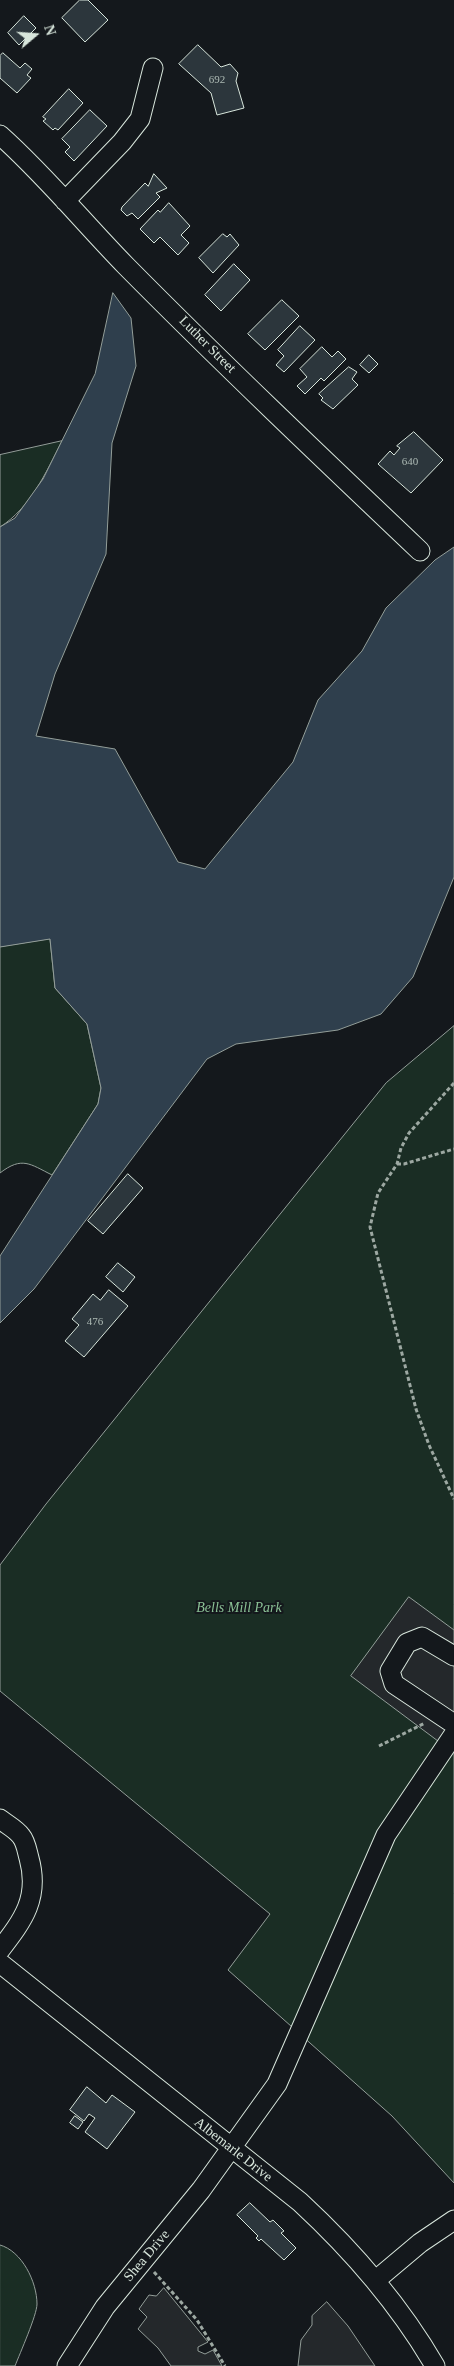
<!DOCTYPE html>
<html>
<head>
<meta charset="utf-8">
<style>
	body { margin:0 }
	#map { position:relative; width:454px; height:2366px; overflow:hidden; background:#14181c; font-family:Georgia,serif }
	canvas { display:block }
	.north { position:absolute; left:10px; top:10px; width:50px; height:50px; -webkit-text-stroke:4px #14181c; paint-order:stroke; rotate:72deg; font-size:14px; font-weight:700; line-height:20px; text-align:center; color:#d8e6dc }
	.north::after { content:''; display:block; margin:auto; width:18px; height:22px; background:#d8e6dc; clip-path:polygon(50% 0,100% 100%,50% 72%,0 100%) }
</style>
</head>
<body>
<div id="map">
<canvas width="454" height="2366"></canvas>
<div class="north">N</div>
</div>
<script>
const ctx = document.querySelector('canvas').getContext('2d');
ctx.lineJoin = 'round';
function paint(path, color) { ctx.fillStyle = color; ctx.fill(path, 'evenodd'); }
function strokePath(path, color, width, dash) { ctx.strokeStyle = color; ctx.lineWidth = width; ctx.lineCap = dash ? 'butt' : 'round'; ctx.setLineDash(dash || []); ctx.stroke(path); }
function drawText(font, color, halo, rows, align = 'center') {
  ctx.font = font + ' Georgia,serif'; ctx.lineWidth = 4; ctx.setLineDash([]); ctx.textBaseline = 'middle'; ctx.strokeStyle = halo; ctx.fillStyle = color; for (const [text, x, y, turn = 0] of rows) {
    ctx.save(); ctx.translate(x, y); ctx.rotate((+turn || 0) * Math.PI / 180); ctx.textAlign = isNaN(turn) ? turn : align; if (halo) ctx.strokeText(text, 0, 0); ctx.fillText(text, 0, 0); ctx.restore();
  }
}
const green = new Path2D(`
	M62,441C46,473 30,508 0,527V455Z
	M50,939L55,988L87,1024L101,1088L98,1104L52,1175C30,1164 22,1156 0,1173V947Z
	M454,1026V2183L392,2116L228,1970L270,1914L0,1691V1565L46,1504L386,1083Z
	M0,2245C22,2251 37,2282 37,2304C37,2315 20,2353 15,2366H0Z`);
paint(green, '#1a2d24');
strokePath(green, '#939e99', 1);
const parking = new Path2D(`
	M409,1597L454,1630V1753L351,1676Z
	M164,2288L208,2342L198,2347V2351L205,2354L213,2350L222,2366H171L158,2348L138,2329L147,2317L139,2309L149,2295L156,2296Z
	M327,2302L348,2326L375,2366H298L301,2340L312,2325V2316Z`);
paint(parking, '#24282b');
strokePath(parking, '#939e99', 1);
const water = new Path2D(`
	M113,293L131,318L136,366L112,443L106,554L55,674L36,736L115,749L178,862L205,869L293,762L318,700L362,651L386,608L435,560L454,547V877L413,977L381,1014L338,1030L236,1044L207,1059L34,1289L0,1323V1256L98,1104L101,1088L87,1024L55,988L50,939L0,947V527L15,518L43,479L95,374Z`);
paint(water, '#2f3f4d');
strokePath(water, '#939e99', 1);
const building = new Path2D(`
	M80,0H88L108,20L85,42L62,18Z
	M24,16L36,28L19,45L8,33Z
	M198,45L221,67L230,64L238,73L236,81L244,108L217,115L211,93L179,64Z
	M3,53L20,68L25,63L32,69L27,75L31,78L17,93L0,78V56Z
	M69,89L83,103L58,130L55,128L53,130L43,121L46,119L43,117Z
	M90,110L107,126L74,161L65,152L70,147L62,139Z
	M154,174L167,188L156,193L160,197L138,219L132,213L127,216L121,210L122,207L145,183L148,186Z
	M169,203L190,226L181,235L189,243L178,255L160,237L154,243L140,229L158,210L160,212Z
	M223,234L227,237L230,234L239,245L213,273L199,258Z
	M234,264L250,280L221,311L205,295Z
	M282,300L299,316L265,350L248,334Z
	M300,326L315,340L284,372L276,365L284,356L278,350Z
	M322,347L332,357L338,351L346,359L324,381L321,378L305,394L297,386L307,377L300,369Z
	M369,355L378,364L369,373L360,365Z
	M349,367L357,372L352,379L358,385L333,409L321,400L323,398L319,394Z
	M414,432L443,460L411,493L378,464L390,451L394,455L400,448L397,446Z
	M128,1174L143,1188L103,1234L88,1221Z
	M118,1263L135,1277L123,1292L106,1277Z
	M109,1290L128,1306L84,1357L65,1341L79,1325L72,1319L93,1294L100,1300Z
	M87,2087L106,2103L112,2095L135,2112L107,2149L85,2132L95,2118L89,2114L84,2121L70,2110Z
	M75,2116L83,2122L78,2129L70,2123Z
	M250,2203L270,2222L273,2220L284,2231L281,2233L296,2248L284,2260L261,2239L259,2241L256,2238L258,2236L237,2215Z`);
paint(building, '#2c363c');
strokePath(building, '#d8e6dc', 1);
const minor = new Path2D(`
	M0,135C45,175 84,223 126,266C222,363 321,457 420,551
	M65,201L122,142L140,119L153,68
	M454,1656L422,1637L407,1643L390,1671L394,1684L454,1724
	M0,1819C6,1824 16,1829 21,1836C26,1842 27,1851 29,1858C40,1898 23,1920 0,1950
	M0,1963L300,2202C353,2251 399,2304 435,2366
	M376,2280L420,2243L454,2220
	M67,2366L105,2307L201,2190L277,2084L386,1835L454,1734`);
strokePath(minor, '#d8e6dc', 21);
strokePath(new Path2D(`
	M454,1083L409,1133L401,1148L397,1164L378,1193L370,1227L416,1409L429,1445L454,1499
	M397,1164H404L454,1149
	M379,1746L425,1723
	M154,2272L197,2320L225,2366`), '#9da8a2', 3, [4, 2.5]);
strokePath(minor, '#14181c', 19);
drawText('11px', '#adbab4', null, [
	["692",217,80],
	["640",410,462],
	["476",95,1322]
]);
drawText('14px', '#d8e6dc', '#14181c', [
	["Luther Street",207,345,45],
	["Albemarle Drive",233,2150,38],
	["Shea Drive",147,2256,-50]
]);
drawText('italic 14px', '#8ac095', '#14181c', [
	["Bells Mill Park",239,1608]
]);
</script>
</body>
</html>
